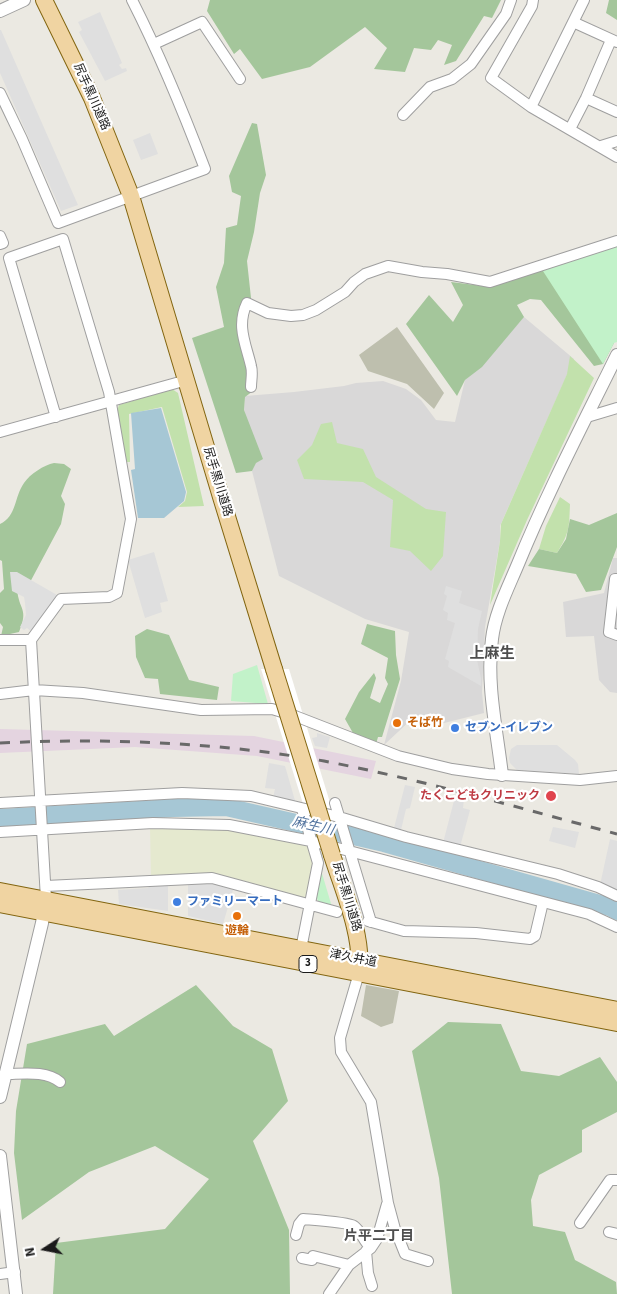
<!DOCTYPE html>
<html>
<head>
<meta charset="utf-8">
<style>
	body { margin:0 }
	#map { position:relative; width:617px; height:1294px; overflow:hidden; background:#ebe9e2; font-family:"Source Sans 3",sans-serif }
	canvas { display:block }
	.north { position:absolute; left:20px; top:1224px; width:50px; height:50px; -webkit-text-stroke:4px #fff; paint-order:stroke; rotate:259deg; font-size:14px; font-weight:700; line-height:20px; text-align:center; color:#1b1b1b }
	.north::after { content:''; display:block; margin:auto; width:18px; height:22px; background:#1b1b1b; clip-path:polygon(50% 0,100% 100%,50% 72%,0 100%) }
</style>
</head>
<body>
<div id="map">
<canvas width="617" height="1294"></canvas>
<div class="north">N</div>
</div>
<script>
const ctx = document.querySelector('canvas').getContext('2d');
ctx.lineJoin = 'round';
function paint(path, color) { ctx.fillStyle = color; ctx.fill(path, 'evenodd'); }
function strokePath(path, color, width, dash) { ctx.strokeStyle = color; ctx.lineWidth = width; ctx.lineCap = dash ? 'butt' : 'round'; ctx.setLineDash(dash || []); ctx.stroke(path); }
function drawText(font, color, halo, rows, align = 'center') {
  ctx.font = font + ' "Source Sans 3","Noto Sans JP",sans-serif'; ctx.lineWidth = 4.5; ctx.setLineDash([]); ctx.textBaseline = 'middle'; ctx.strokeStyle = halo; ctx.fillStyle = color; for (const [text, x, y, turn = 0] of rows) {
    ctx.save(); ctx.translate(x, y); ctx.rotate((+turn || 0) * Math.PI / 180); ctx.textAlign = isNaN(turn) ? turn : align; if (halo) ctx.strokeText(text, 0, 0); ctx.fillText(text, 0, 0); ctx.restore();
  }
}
paint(new Path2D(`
	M524,317L574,359L500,526V541L485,627L482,692L484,713L436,725L413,718L384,745L401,681L409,632L365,619L279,576L252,471L255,463L244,410L245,396L294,392L344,386L356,383L383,381L406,389L421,400L436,420L455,422L465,380L481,365Z
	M613,558H617V693L610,692L599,680L594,636L566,637L563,602L604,593Z`), '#d9d8d8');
paint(new Path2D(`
	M0,729L254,736L376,761L371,779L257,756L135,747L0,753Z`), '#e4d4e0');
paint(new Path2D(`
	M397,327L444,393L434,409L407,384L368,371L359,355Z
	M366,985L399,991L393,1023L381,1027L361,1016Z`), '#bebfae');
paint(new Path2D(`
	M209,824L308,842L314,863L305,899L211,874L151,877L150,827Z`), '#e5e9cf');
paint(new Path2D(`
	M570,356L594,378L527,520L490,605L500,541L501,524L567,374Z
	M172,389L178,393L204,506L178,507L185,501L187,492L162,407L129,414L130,462H125L117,411L119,405Z
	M332,422L337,443L363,449L376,477L426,509L446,512L443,556L431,571L410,551L390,547L393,500L363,482L304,479L297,460L312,445L321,424Z
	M560,497L570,504C569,527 570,532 557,553L539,549L546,526Z`), '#c2e1ac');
paint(new Path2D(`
	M210,0H501L492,18L484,16L456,61L444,65L452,45L438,40L431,50L414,48L405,72L374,69L387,48L365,27L310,67L262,79L240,49L234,54L207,11Z
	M609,0H617V20L606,13Z
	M252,123L257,124L266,175L260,193L254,232L247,261L251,298L244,332L253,391L245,397L244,410L263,459L256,463L252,471L236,473L192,338L224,327L216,287L224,263L226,228L237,225L241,196L232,192L229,176Z
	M541,268L614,343L603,364L594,366L541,300L530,299L517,305L524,317L482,367L465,380L457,396L406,324L429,295L453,322L463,305L451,282L483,286Z
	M54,463L64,464L71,469L61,496L65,504L61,524L28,586L17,589C19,611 29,608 19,632L1,636L3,627L0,623V593L4,589L2,561L0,560V524C17,516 14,497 24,483C30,474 44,465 54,463Z
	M617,513V547L601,590L586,592L576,574L528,566L539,549L557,553L566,539L570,519L589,525Z
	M367,624L395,631L396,655L400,679L382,737H378L376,744L353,733L345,719L359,692L374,673L376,678L370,698L380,703L388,684L385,678L388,658L361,644Z
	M147,629L169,635L189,680L219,687L217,700L160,694L158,679L145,678L136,657L135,636Z
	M196,985L233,1026L272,1049L288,1101L253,1141L289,1230L290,1294H53L56,1243L165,1229L209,1179L155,1146L89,1172L22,1220L14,1153L16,1111L27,1044L105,1024L114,1036Z
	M448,1022L501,1024L521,1071L559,1076L600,1057L617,1082V1112L582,1130V1152L539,1175L531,1200L533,1226L565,1232L575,1260L616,1282L617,1294H452L439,1178L412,1051Z`), '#a4c69b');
paint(new Path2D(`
	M617,245V342L614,343L603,364L541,268Z
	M257,665L268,704L231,701L233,674Z
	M321,870L332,907L318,901L316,895Z`), '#c2f2c9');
paint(new Path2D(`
	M100,12L122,63L119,65L122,69L126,68L127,71L105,81L79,32L82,30L78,22Z
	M0,30H1L78,205L61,211L0,73Z
	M150,133L158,154L141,160L133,140Z
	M154,552L168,601L160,603L162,612L145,618L128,560Z
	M10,572H17L57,595L33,633L27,628L24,630L20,627L26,615L25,603L24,597L12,591Z
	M446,586L462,591L459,603L482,611L478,629L477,660L481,678V686L448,667L449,661L445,659L455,623L447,620L448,613L443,610L447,596L444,594Z
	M317,733L330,737L327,748L315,746L312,738L317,737Z
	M517,745H557L575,760L578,764L579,774L517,770L510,763L509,758L511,749Z
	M269,763L285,766L296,804L273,798L275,789L265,788Z
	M405,785L415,787L410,808L406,809L401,830L394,828Z
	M455,797L464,799L463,808L470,810L460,847L443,843Z
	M553,827L579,832L575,848L549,841Z
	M610,839L617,841V893L600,885Z
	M213,882L233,890L223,924L188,916V884Z
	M168,885V911L119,904L118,890L148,888L149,886Z`), '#dfdfdf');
paint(new Path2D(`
	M161,408L186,492L184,501L164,518H138L131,470L135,469L131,413Z`), '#a6c7d5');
paint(new Path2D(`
	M261,669H289L347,858L318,852Z`), '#fff');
strokePath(new Path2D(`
	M0,818L173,808L226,807L384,843L610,907L617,911`), '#a6c7d5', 18);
const minor = new Path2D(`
	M533,0L532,6L491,78L531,107L617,157
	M573,22L617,42
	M154,44L202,22L240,79
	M0,93L22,139L58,223L205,169C183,111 160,55 132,0
	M586,98L617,112
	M531,107L584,0
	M403,115L430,87L452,79L471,64L506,14L511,0
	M570,129L586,98L611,40
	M601,146L617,141
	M0,236L3,243L0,244
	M251,387C251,380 253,373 251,366C246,344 236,326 247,303L268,313L291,316L303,315L316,310L345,292L354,282L365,274L388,266L422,272L447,274L490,282L617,241
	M587,417L617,408
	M0,432L187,380
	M617,579H615L609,632L617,635
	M0,640H31
	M0,694L34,690L83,693L201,710L272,709L295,716L398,756L452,769L488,774L580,780L617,776
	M0,803L182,793L251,796L339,817L406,837L558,874L598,887L617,896
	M335,803L371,922
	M0,832L153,823L229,825L311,841L589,914L617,927
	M46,886L212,878L337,912
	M46,899L31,640L61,599L109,597L117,593L131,519L109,392L63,239L9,258L56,417
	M368,921L404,931L476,933L530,939L535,936L543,902
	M301,949L318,863L302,809
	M359,973L340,1038L341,1052L371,1102L388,1203L395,1229L405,1254L428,1261
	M5,1074C22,1074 46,1070 60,1082
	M580,1223L610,1180H617
	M609,1232L617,1234
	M296,1235L299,1224L303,1219C314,1220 347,1222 354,1226C362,1232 363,1241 371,1248
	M366,1251L368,1273L372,1286
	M302,1258L312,1260L313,1256L349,1265
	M0,1274L15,1272
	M329,1294L349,1265L371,1248L377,1239L387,1204`);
const tertiary = new Path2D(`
	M0,11L24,0
	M502,775C497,731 486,684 492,639C495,613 508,588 518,564C547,493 583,424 617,355
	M0,1097L42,923L45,904
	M0,1156L16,1294`);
const primary = new Path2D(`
	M44,0L92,98L131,196L221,497L274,669
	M332,855C343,890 363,935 359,971
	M0,891L617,1010
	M0,904L617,1023`);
strokePath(minor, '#9f9f9f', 12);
strokePath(tertiary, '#9f9f9f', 14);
strokePath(primary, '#826510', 18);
strokePath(minor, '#fff', 10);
strokePath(tertiary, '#fff', 12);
strokePath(primary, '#f0d4a2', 16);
strokePath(new Path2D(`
	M0,743C108,738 217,742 324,761C423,780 520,808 617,834`), '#696969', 3, [10, 10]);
const primaryBridge = new Path2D(`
	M274,669L332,855`);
strokePath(primaryBridge, '#826510', 18, []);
strokePath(primaryBridge, '#f0d4a2', 16);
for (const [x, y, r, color] of [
	[397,723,5,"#e8710a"],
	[455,728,5,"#3f7fe0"],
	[551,796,6,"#e0444e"],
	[177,902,5,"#3f7fe0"],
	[237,916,5,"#e8710a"]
]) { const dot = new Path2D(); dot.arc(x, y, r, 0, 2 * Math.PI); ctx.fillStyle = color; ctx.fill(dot); strokePath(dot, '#fff', 2); }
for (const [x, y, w] of [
	[308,964,18]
]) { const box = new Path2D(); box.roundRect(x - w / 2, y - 8.5, w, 17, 4); ctx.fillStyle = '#fff'; ctx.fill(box); strokePath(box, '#1b1b1b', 1); }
drawText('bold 11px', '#1b1b1b', null, [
	["3",308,964]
]);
drawText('12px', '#1b1b1b', '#fff', [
	["尻手黒川道路",91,97,66],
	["尻手黒川道路",217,482,73],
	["尻手黒川道路",346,897,73],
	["津久井道",353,959,11]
]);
drawText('bold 12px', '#c56008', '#fff', [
	["そば竹",407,723],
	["遊輪",237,931,"center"]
], 'left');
drawText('bold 12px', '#366cbe', '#fff', [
	["セブン-イレブン",465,728],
	["ファミリーマート",187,902]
], 'left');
drawText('bold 12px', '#be3a42', '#fff', [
	["たくこどもクリニック",540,796]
], 'right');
drawText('italic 14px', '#53749f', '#fff', [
	["麻生川",313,827,13]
]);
drawText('bold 14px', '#4e4e4e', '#fff', [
	["片平二丁目",379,1237]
]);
drawText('bold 15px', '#4e4e4e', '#fff', [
	["上麻生",492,655]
]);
</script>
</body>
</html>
